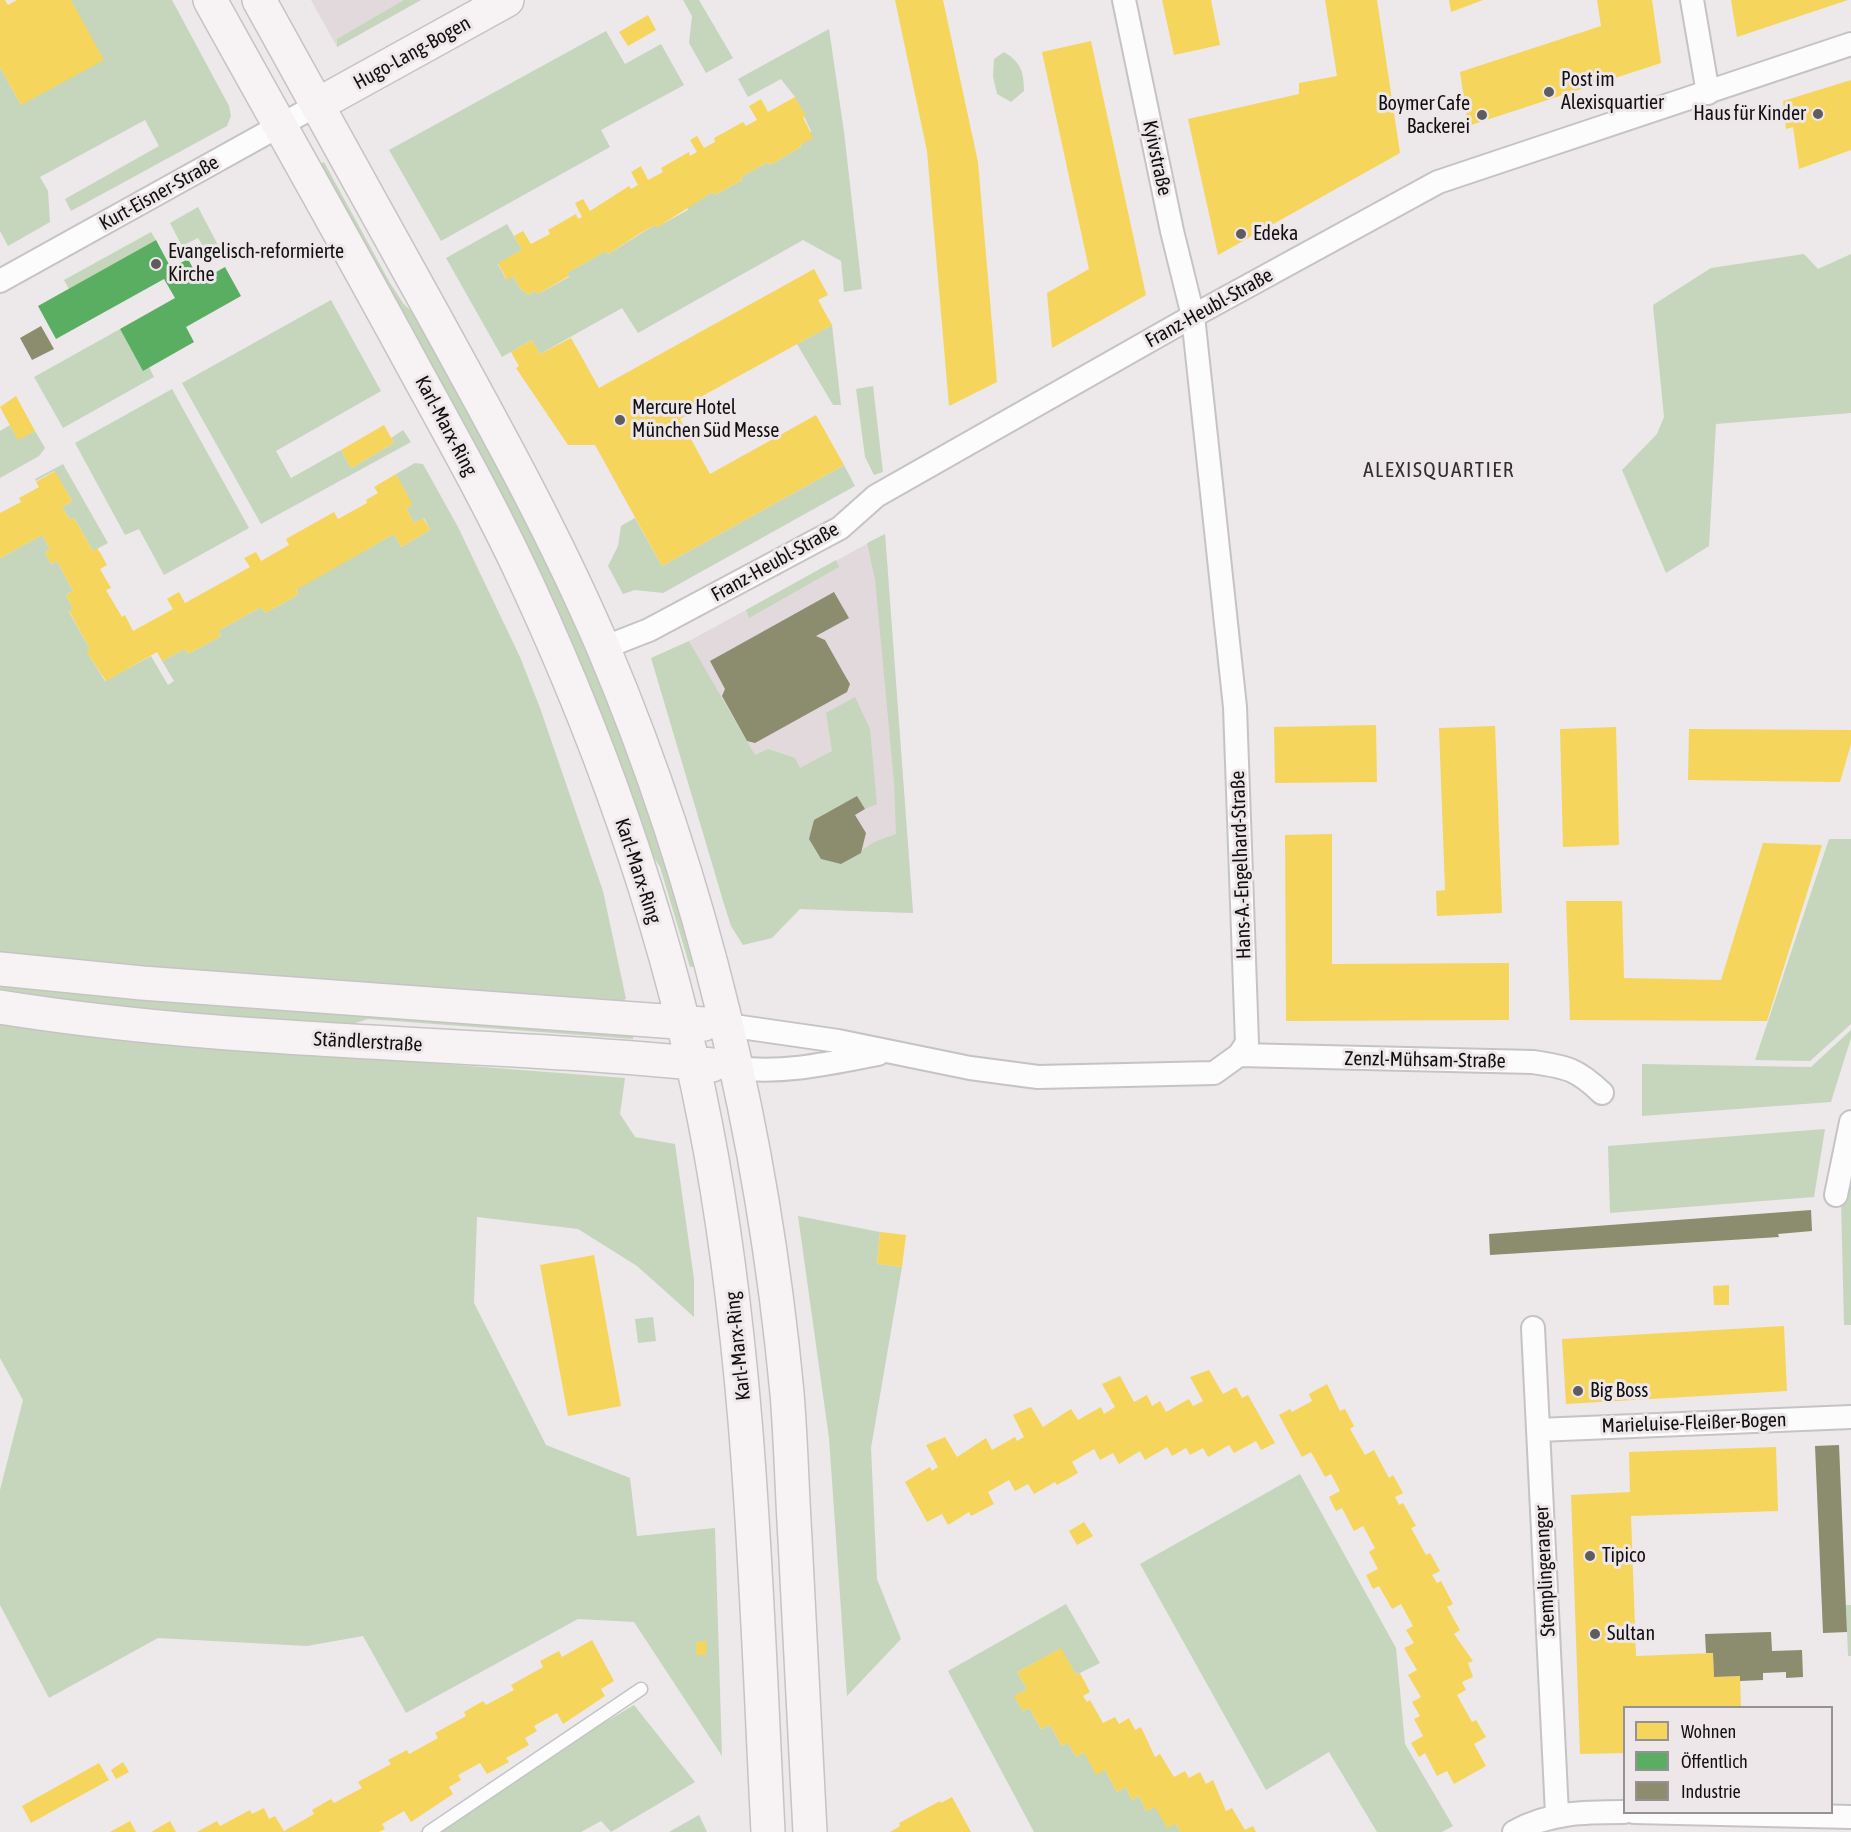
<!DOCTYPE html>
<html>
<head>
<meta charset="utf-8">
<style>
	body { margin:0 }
	#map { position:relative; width:1851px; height:1832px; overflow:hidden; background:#ede8ea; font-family:"Asap Condensed",sans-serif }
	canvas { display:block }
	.legend { position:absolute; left:1623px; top:1706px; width:210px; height:108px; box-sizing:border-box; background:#eee7e9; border:2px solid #969193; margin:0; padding:8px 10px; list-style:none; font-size:18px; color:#121011 }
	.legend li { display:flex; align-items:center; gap:12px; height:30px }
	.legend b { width:30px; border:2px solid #969193 }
</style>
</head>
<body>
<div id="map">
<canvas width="1851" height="1832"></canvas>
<ul class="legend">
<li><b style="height:16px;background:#f6d55c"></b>Wohnen</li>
<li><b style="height:16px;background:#5aae61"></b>Öffentlich</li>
<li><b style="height:16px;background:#8c8c6e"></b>Industrie</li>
</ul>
</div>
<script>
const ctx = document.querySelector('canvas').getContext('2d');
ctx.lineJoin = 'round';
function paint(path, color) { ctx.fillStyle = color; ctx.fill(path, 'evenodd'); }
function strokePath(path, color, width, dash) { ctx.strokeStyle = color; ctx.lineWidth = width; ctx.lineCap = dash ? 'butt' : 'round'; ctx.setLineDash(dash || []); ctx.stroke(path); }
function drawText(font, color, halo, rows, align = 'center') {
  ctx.font = font + ' "Asap Condensed",sans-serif'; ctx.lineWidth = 6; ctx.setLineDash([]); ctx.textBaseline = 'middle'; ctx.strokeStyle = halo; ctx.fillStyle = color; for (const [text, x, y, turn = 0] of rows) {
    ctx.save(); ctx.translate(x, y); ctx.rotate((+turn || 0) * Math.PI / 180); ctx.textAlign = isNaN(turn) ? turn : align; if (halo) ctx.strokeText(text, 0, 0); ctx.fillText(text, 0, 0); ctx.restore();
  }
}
paint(new Path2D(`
	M311,0H421L337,47Z
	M885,534L913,913L800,909L774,789L689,641Z`), '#e2d9dc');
paint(new Path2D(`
	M71,0H172L229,106L231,116L227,126L71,211L65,199L159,146L145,120L40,177L48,191L50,222L8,246L0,231V67L21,105Z
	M404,0H421L337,47V39Z
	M683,0H699L733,58L706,73L689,43L692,16Z
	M829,29L844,132L862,289L844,292L841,261L803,240L638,333L622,308L540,354L532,340L502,357L446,258L507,224L522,250L498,264L506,279L513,276L522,291L524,290L527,295L536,291L538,294L569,277L567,273L606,251L608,254L655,225L657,227L688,210L687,207L713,192L715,195L742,180L741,177L768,162L770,165L801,147L800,145L811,131L795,97L781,79L748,97L738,79Z
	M606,31L625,64L661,44L684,85L601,130L610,147L441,241L389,150Z
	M1004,52C1021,62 1024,72 1024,91L1011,102L997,94L993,76L994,59Z
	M324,162L390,283L403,303L423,323L577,619L659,833L699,966L690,967L660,867L642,839L316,166Z
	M198,207L220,249L208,255L198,238L182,246L170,223Z
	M151,232L156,240L69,289L64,280Z
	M1804,254L1818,269L1851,254V413L1716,424L1709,546L1666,573L1622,470L1657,434L1664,417L1653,305L1711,268Z
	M331,300L381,391L276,451L291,478L341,450L351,468L394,443L391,438L403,430L411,442L261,524L182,383Z
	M832,325L841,405H833L797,344Z
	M120,329L143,370L149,367L154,377L63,428L34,377Z
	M873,386L883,472L874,475L865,457L856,389Z
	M172,389L249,528L164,575L139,529L125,535L75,443Z
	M10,425L18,439L35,431L45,448L39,456L0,478V431Z
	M415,463L423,464L458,527L520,657L540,708L603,891L626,999L618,1002L312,981L0,953V558L42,535L50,549L45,552L51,564L57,561L73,591L66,595L73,609L69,612L90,649L87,652L105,681L151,656L168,685L174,681L162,661L185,649L188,654L221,636L218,631L261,607L265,613L298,595L296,589L394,534L401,547L430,530L424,518L414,523L406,508L412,505L396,474Z
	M63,464L108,543L93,551L74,518L70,520L62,507L72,501L54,471L36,481L35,479Z
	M844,465L855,486L663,593L635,590L623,594L608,566L618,546L621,526L635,518L662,566Z
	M885,534L913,913L800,909L772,938L743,945L731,926L724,904L651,658L689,641L755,755L768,749L795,758L800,768L832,751L826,713L855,697L870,729L877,804L865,809L857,796L809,838L821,859L842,864L874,842L896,834L894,782L875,579L867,543Z
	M836,560L839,567L749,618L746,610Z
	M1829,839H1851V1024L1810,1061L1755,1060Z
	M0,983L633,1033V1039L368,1019L340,1028L222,1019L0,993Z
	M0,1023L45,1031L172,1043L625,1078L620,1114L635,1137L675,1144L694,1279V1317L637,1266L578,1229L477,1217L474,1303L546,1445L630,1478L637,1536L715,1528L722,1756L634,1622L578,1619L406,1713L363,1636L307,1646L158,1638L49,1698L0,1605V1490L23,1400L0,1358Z
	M1851,1030V1038L1831,1102L1642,1116V1064L1811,1067Z
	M1825,1129L1814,1197L1610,1213L1608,1146Z
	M1851,1149V1325H1844L1841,1201Z
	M798,1216L880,1232L877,1264L902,1267L871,1448L877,1579L901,1639L847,1696L829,1438Z
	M653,1317L656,1341L638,1343L635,1319Z
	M1300,1474L1396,1648L1405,1744L1453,1826L1442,1832H1377L1329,1752L1266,1790L1140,1564Z
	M1066,1604L1100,1663L1076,1675L1060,1649L1017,1672L1027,1689L1015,1697L1023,1711L1029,1708L1041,1729L1050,1725L1062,1746L1068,1743L1076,1757L1084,1752L1105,1770L1117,1792L1126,1787L1132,1800L1139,1796L1146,1811L1155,1807L1176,1824L1180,1832H1034L948,1671Z
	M1846,1605H1851V1656H1848Z
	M634,1705L695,1782L611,1832L601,1821L581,1832H420Z
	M699,1815L707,1832H669Z`), '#c5d6bd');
paint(new Path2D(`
	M0,0H5L8,5L17,0H71L104,60L21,105L0,67Z
	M895,0H943L978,162L997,382L949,406L927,151Z
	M1162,0H1211L1220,45L1174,55Z
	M1325,0H1377L1400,153L1218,255L1188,119L1299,94V83L1337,76Z
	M1449,0H1483L1451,12Z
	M1597,0H1652L1661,63L1468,126L1460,72L1601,26Z
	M1731,0H1848L1737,37Z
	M648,15L656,30L628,46L619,32Z
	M1091,41L1146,295L1052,348L1047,293L1089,269L1042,52Z
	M1851,80V150L1799,169L1793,127L1786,129L1783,101Z
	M795,97L806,116L803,117L813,138L800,145L801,147L770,165L768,162L741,177L742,180L715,195L713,192L656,228L655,225L639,234L608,254L606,251L585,263L567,273L569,276L538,294L536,291L527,295L524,290L522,291L513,276L507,280L498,263L522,250L514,236L523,231L531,244L550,234L548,230L576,214L578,219L582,217L575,203L583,199L590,211L629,186L631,189L638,185L631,172L641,166L648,180L663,172L661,168L689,152L690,156L697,152L690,140L697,136L704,148L715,142L714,138L743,122L746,126L757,120L749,106L761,99L768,112Z
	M814,269L828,295L818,300L832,325L695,400L700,408L680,419L710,474L816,415L844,465L662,566L595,445H568L516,368L519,366L511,352L532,340L540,354L571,338L599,388Z
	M16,396L35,431L18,440L0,407Z
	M384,425L394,443L351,468L341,450Z
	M55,471L72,501L62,507L70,520L74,518L93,551L97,548L101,554L107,565L100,569L111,588L106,590L122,617L125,615L133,631L173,609L167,599L179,592L185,603L250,567L244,558L256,552L261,561L289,545L286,539L334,512L338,519L367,503L366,500L378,493L374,487L396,474L413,505L406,508L414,523L423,518L430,530L401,547L394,534L296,590L298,595L265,613L261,607L218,631L221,636L188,654L185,649L162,661L157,652L106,681L86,651L90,649L69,611L73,609L66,595L73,591L57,561L51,564L45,552L50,549L42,535L0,558V513L21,502L19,498L39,487L36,482Z
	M1376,725L1377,782L1275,783L1274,727Z
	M1495,726L1502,913L1437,916L1436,891L1445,890L1439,728Z
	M1616,727L1619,845L1563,847L1560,729Z
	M1689,729L1851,730V744L1840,782L1688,780Z
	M1332,834V964L1509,963V1020L1286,1021L1285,835Z
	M1763,843L1822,845L1767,1021L1570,1020L1566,901H1622L1624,978L1721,980Z
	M880,1232L906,1235L902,1267L877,1264Z
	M594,1255L621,1406L568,1416L540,1265Z
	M1729,1285V1305H1714L1713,1286Z
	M1784,1326L1787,1391L1566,1404L1562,1339Z
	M1209,1370L1223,1394L1236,1387L1242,1398L1248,1395L1275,1443L1261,1450L1256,1441L1234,1453L1229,1445L1208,1457L1203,1448L1190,1455L1186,1448L1172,1456L1167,1447L1145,1460L1140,1451L1119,1464L1113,1453L1100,1460L1094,1449L1072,1462L1078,1473L1057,1485L1055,1482L1034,1494L1028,1484L1015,1491L1009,1480L988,1492L994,1504L971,1516L969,1512L948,1525L942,1514L927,1522L905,1482L930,1467L932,1471L938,1467L926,1445L945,1437L957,1457L986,1438L992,1450L1015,1437L1017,1441L1024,1437L1013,1415L1031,1407L1043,1427L1071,1409L1078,1420L1101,1407L1104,1414L1115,1407L1102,1384L1120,1376L1134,1402L1147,1395L1152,1406L1160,1401L1166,1412L1189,1399L1193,1406L1203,1401L1190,1377Z
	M1327,1384L1340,1411L1345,1409L1354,1426L1350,1429L1365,1455L1374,1450L1389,1478L1393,1475L1403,1493L1395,1497L1399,1505L1403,1503L1416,1526L1411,1528L1426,1555L1430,1553L1440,1571L1432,1575L1437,1583L1441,1581L1453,1604L1447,1607L1460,1630L1454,1634L1473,1661L1468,1663L1473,1677L1462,1682L1466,1690L1457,1695L1472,1722L1476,1720L1486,1737L1474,1744L1486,1766L1454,1784L1447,1771L1437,1776L1425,1753L1419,1757L1411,1743L1423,1736L1414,1719L1420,1716L1412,1702L1421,1697L1408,1675L1417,1670L1404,1648L1414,1643L1406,1630L1413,1626L1401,1604L1392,1609L1379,1586L1373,1589L1366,1575L1378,1569L1369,1552L1375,1548L1363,1526L1354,1531L1342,1508L1336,1511L1329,1497L1340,1491L1331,1474L1325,1477L1311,1452L1302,1457L1279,1415L1290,1409L1292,1412L1312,1401L1309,1394Z
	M1776,1447L1778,1511L1631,1516L1636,1656L1713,1653L1714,1677L1740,1676L1741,1708H1624V1753L1580,1754L1571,1495L1630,1492L1629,1452Z
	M1084,1522L1093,1536L1077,1545L1069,1531Z
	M592,1640L614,1681L601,1689L605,1696L563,1724L557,1713L534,1726L537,1731L525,1738L529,1745L506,1758L509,1762L487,1774L480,1763L458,1775L461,1780L449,1787L453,1794L411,1822L404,1811L382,1824L385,1829L379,1832H197L217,1821L220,1826L250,1810L252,1814L264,1808L269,1819L275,1816L284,1831L314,1814L312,1810L331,1799L334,1803L362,1788L358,1782L391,1764L388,1760L407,1750L409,1754L438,1738L435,1733L466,1716L464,1712L483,1701L486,1705L514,1690L511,1685L543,1667L540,1661L559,1651L562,1657Z
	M707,1641L706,1655H696V1642Z
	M1061,1648L1076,1675L1080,1673L1090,1692L1083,1696L1087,1702L1090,1700L1103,1723L1115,1717L1119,1724L1129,1718L1135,1730L1141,1727L1155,1757L1160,1754L1174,1777L1185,1771L1189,1778L1200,1772L1206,1784L1213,1780L1226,1811L1232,1808L1245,1830L1253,1826L1256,1832H1180L1176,1824L1167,1828L1155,1807L1146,1811L1139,1796L1132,1800L1126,1787L1117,1792L1105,1770L1096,1775L1084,1752L1076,1757L1068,1743L1062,1746L1050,1725L1041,1729L1029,1708L1023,1711L1014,1696L1027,1689L1017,1672Z
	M123,1762L129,1772L116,1779L111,1770Z
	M99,1763L109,1780L31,1823L22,1806Z
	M952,1797L971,1832H890L900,1826L899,1823L940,1801L941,1803Z
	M130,1821L136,1832H110Z
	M170,1821L176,1832H151Z`), '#f6d55c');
paint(new Path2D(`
	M156,240L171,268L188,259L200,281L225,267L241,296L186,327L194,342L143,371L120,329L175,298L164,279L56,339L38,306Z`), '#5aae61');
paint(new Path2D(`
	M41,326L54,349L32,360L20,338Z
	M834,592L849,618L816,636L825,640L843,672L850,684L847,692L755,743L747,741L722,696L725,689L710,661Z
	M857,796L865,809L855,815L866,833L861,853L841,864L821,859L809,839L814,820Z
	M1811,1210L1812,1231L1778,1234L1779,1237L1490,1255L1489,1234Z
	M1839,1445L1847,1632L1823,1633L1815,1446Z
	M1771,1632L1772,1651L1802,1650L1803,1677L1786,1678V1672L1763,1673V1680L1740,1681V1676L1714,1677L1713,1653H1706L1705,1634Z`), '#8c8c6e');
const lane = new Path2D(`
	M429,1832L641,1689`);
const street = new Path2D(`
	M1692,0L1708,93
	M0,281L317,105
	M603,648L649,630L840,528L876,496L1193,316L1438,182L1851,44
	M727,1025L838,1041L970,1068L1038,1077L1214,1073L1239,1055L1247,1043L1235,707L1193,316L1172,231L1124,0
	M1239,1055L1533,1062C1567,1067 1577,1069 1602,1093
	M736,1068C785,1074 831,1063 878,1054
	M1836,1195L1851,1122
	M1533,1328L1557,1814
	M1538,1430L1851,1417
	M1634,1812L1851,1817
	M1514,1832C1550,1812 1585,1812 1624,1812`);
const secondary = new Path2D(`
	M210,0C278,123 347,244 414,368C453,439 493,510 527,584C606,755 669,937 705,1122C751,1355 756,1595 768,1832
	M259,0C317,106 376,211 434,316C494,425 554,533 603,647C703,883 763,1138 787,1393C791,1442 792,1491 795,1539C800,1637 805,1734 810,1832
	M317,105L507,0
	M0,969L142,983L704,1024
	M0,1007C236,1045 475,1041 712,1065`);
strokePath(lane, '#c6c3c4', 15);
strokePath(street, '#c6c3c4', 26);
strokePath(secondary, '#c6c3c4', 36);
strokePath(lane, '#fcfcfc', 12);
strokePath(street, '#fcfcfc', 22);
strokePath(secondary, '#f7f3f4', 33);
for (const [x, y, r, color] of [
	[1549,92,6,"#5f5c5d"],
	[1818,114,6,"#5f5c5d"],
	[1482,115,6,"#5f5c5d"],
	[1241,234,6,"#5f5c5d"],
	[156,264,6,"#5f5c5d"],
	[620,420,6,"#5f5c5d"],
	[1578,1391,6,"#5f5c5d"],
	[1590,1556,6,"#5f5c5d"],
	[1595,1634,6,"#5f5c5d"]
]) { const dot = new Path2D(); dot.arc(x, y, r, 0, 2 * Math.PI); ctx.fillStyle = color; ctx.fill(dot); strokePath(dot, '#eee7e9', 2); }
drawText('20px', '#121011', '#eee7e9', [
	["Hugo-Lang-Bogen",412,53,-29],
	["Kyivstraße",1157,158,78],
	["Kurt-Eisner-Straße",159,193,-29],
	["Franz-Heubl-Straße",1209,308,-29],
	["Karl-Marx-Ring",446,426,62],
	["Franz-Heubl-Straße",775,562,-29],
	["Hans-A.-Engelhard-Straße",1241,865,-92],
	["Karl-Marx-Ring",638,871,72],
	["Ständlerstraße",368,1042,3],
	["Zenzl-Mühsam-Straße",1425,1060,1],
	["Karl-Marx-Ring",738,1346,-96],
	["Marieluise-Fleißer-Bogen",1694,1423,-2],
	["Stemplingeranger",1545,1571,-93]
]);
drawText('20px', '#121011', '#eee7e9', [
	["Post im",1561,80],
	["Alexisquartier",1561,103],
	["Boymer Cafe",1470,104,"right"],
	["Backerei",1470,127,"right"],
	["Haus für Kinder",1806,114,"right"],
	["Edeka",1253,234],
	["Evangelisch-reformierte",168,252],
	["Kirche",168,275],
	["Mercure Hotel",632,408],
	["München Süd Messe",632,431],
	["Big Boss",1590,1391],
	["Tipico",1602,1556],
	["Sultan",1607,1634]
], 'left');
ctx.letterSpacing = '1.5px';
drawText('21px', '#332e2f', '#eee7e9', [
	["ALEXISQUARTIER",1439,470]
]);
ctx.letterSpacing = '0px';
</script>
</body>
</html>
